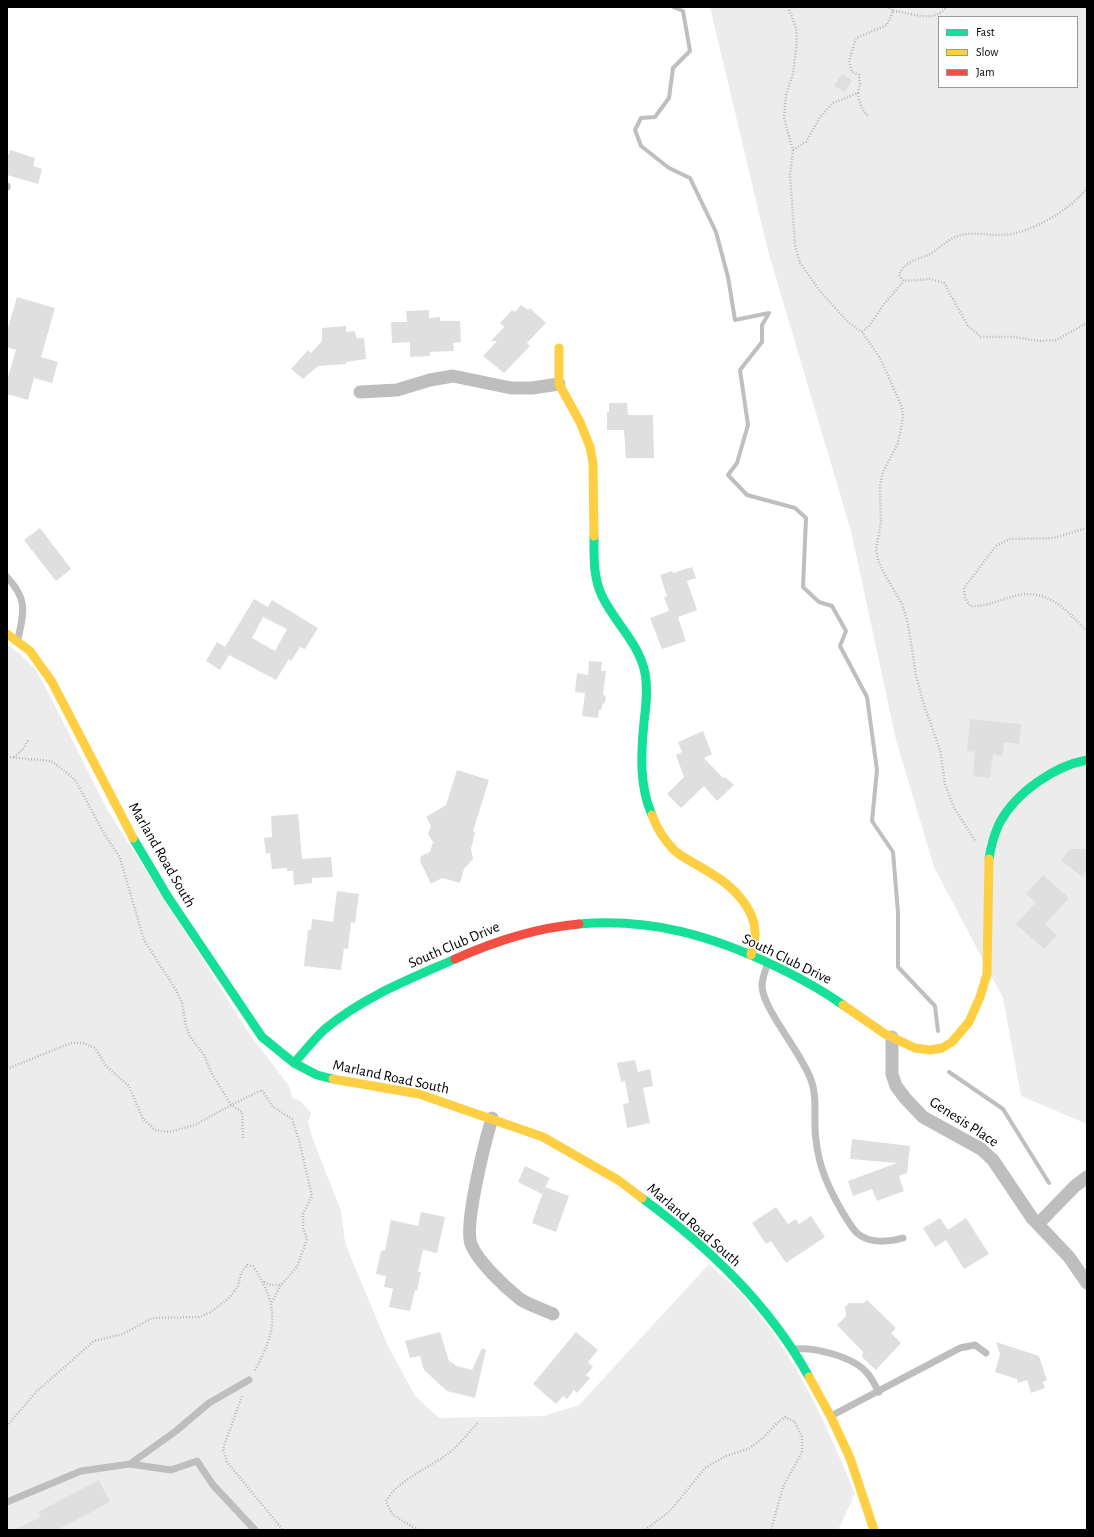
<!DOCTYPE html>
<html>
<head>
<meta charset="utf-8">
<style>
	body { margin:0 }
	#map { position:relative; width:1094px; height:1537px; overflow:hidden; background:#fff; font-family:"Alegreya Sans",sans-serif }
	canvas { display:block }
	.frame { position:absolute; inset:0; border:8px solid #000; pointer-events:none }
	.legend { position:absolute; left:938px; top:16px; width:140px; height:72px; box-sizing:border-box; background:#fff; border:1px solid #999; margin:0; padding:5px 7px; list-style:none; font-size:12px; color:#000 }
	.legend li { display:flex; align-items:center; gap:8px; height:20px }
	.legend b { width:20px; border:1px solid #999 }
</style>
</head>
<body>
<div id="map">
<canvas width="1094" height="1537"></canvas>
<div class="frame"></div>
<ul class="legend">
<li><b style="height:5px;background:#16e098"></b>Fast</li>
<li><b style="height:5px;background:#ffcf43"></b>Slow</li>
<li><b style="height:5px;background:#f24e42"></b>Jam</li>
</ul>
</div>
<script>
const ctx = document.querySelector('canvas').getContext('2d');
ctx.lineJoin = 'round';
function paint(path, color) { ctx.fillStyle = color; ctx.fill(path, 'evenodd'); }
function strokePath(path, color, width, dash) { ctx.strokeStyle = color; ctx.lineWidth = width; ctx.lineCap = dash ? 'butt' : 'round'; ctx.setLineDash(dash || []); ctx.stroke(path); }
function drawText(font, color, halo, rows, align = 'center') {
  ctx.font = font + ' "Alegreya Sans",sans-serif'; ctx.lineWidth = 3; ctx.setLineDash([]); ctx.textBaseline = 'middle'; ctx.strokeStyle = halo; ctx.fillStyle = color; for (const [text, x, y, turn = 0] of rows) {
    ctx.save(); ctx.translate(x, y); ctx.rotate((+turn || 0) * Math.PI / 180); ctx.textAlign = isNaN(turn) ? turn : align; if (halo) ctx.strokeText(text, 0, 0); ctx.fillText(text, 0, 0); ctx.restore();
  }
}
paint(new Path2D(`
	M710,7H1087V1124L1021,1096L1003,998L934,867L896,740L851,531L768,251ZM939,17H1077V87H939Z
	M7,644L21,655L35,669L48,692L108,811L251,1036L289,1086L293,1099L299,1100L311,1113L308,1122L312,1137L341,1211L345,1242L349,1253L388,1346L415,1396L439,1418L544,1416L579,1405L709,1264C728,1281 747,1298 762,1319C803,1371 830,1433 855,1494L852,1496L853,1498L838,1530H7Z`), '#ececec');
strokePath(new Path2D(`
	M673,7L683,11L690,51L673,68L669,98L655,117L641,118L635,130L641,146L669,168L690,178L716,232L728,277L735,320L769,313L762,325V342L740,370L748,425L737,463L728,475L747,495L795,508L806,518L803,587L819,602L832,606L846,631L840,646L867,697L877,770L872,821L893,852L898,913V967L935,1006L938,1031
	M949,1072L1003,1109L1049,1183`), '#bfbfbf', 4);
paint(new Path2D(`
	M842,74L852,80L845,92L834,86Z
	M10,150L35,158L33,166L42,169L38,184L7,175V159Z
	M17,297L55,308L41,357L58,362L52,383L34,378L28,400L7,394V380L16,350L7,347V331Z
	M521,305L528,310L530,308L546,323L527,343L530,346L504,373L483,356L497,341H491L504,327L500,323L512,310L515,312Z
	M429,310V318L440,317V321H460L461,342L453,343L454,351L430,352V356L410,357V342L392,343L391,322H407L406,311Z
	M346,326V332L354,331L357,338H364L366,359L346,362V364L318,366L303,379L291,369L308,350L311,353L322,341V328Z
	M609,403H627L628,415H653L654,458H626L624,430H607V412H609Z
	M40,528L71,569L56,581L24,540Z
	M692,567L696,578L687,581L697,610L678,617L686,641L662,649L650,618L669,611L664,597L667,596L660,575L672,571L673,573Z
	M254,599L268,607L272,600L318,628L305,649L300,647L291,661L289,659L276,680L229,655L220,670L206,661L217,642L225,647ZM263,617L287,629L275,651L252,638Z
	M589,661L602,662L601,671H606L603,694L606,697L605,702L602,705L601,710H599L598,718L582,716L585,693L575,692L577,673L588,675Z
	M970,719L1021,724L1019,744L1004,742L1003,756L993,754L990,778L973,776L975,752L967,751Z
	M703,731L712,754L704,758L723,778L725,777L734,785L717,801L704,786L681,808L667,794L684,777L676,755L682,752L678,742Z
	M457,770L489,780L473,831L475,832L471,849L473,859L464,869L460,883L442,878L431,884L420,861L421,856L430,852L433,842L428,834L431,826L426,817L446,805Z
	M298,814L302,859L331,857L333,877L312,878V883L294,885L293,871H287V868L272,869L270,853L266,854L264,838L272,837L271,816Z
	M1070,849H1087V870L1082,877L1061,860Z
	M1043,875L1069,898L1045,924L1057,935L1044,949L1016,924L1036,902L1026,894Z
	M337,891L359,894L355,923L351,922L348,949L344,948L341,970L304,966L308,930H311L312,919L333,922Z
	M635,1060L638,1072L650,1069L653,1086L643,1088L650,1123L627,1128L623,1104L629,1103L625,1081L621,1082L617,1063Z
	M852,1139L910,1146L907,1173L899,1176L904,1191L877,1201L872,1189L853,1196L848,1181L897,1163L850,1159Z
	M525,1166L550,1178L545,1187L569,1196L556,1232L532,1223L543,1192L542,1194L518,1182Z
	M776,1207L788,1224L796,1219L799,1224L811,1216L825,1237L786,1263L771,1241L766,1244L752,1223Z
	M421,1212L445,1217L437,1253L423,1250L418,1272H421L417,1291L415,1290L410,1311L389,1307L393,1289L384,1287L386,1276L376,1274L381,1251L385,1250L391,1220L418,1226Z
	M940,1218L948,1230L966,1218L989,1254L964,1269L946,1240L935,1247L923,1228Z
	M867,1300L896,1328L891,1333L901,1343L876,1370L862,1357L863,1352L837,1325L846,1316L845,1307L849,1303H864Z
	M440,1332L449,1361L457,1366L472,1370L482,1348L486,1350L475,1398L447,1391L424,1370L420,1356L410,1358L405,1341Z
	M576,1332L598,1350L588,1362L593,1367L586,1375L590,1378L577,1393L574,1390L567,1399L563,1396L556,1404L533,1384Z
	M996,1342L1039,1356L1047,1380L1043,1382L1045,1388L1031,1393L1027,1380L1018,1383L1017,1379L995,1372L1000,1354Z
	M99,1480L110,1502L57,1530H14L41,1517L38,1512Z`), '#dfdfdf');
strokePath(new Path2D(`
	M788,7L796,28L797,41L793,74L786,95L784,118L793,151L790,175L795,245L800,263L820,291L848,322L862,332L880,358L902,407L903,417L898,443L883,472L880,485L881,523L876,549L878,560L884,573L902,604L908,624L916,675L923,702L940,750L945,784L954,808L976,842
	M893,11C914,13 932,24 947,7
	M858,93C859,101 862,111 868,116
	M793,150L806,142L820,117L833,103L858,93L860,84L859,75L852,72L849,61L856,38L887,25L893,11L889,7
	M1087,188C1071,210 1028,235 1001,235C986,235 969,231 955,237C946,241 939,249 930,254C917,260 905,261 899,275L904,281L930,279L944,283L968,326L981,337H1014L1040,341L1056,340L1087,323
	M862,332L869,326L884,304L904,281
	M1087,528L1054,538L1010,539L996,546L964,588L965,598L970,606C984,607 997,601 1011,597C1046,586 1065,609 1087,631
	M7,757L51,761L71,776L77,783L102,830L120,858L144,940L176,990L182,1003L186,1026L190,1037L204,1055L211,1072L231,1105L242,1112L243,1139
	M14,757L23,749L29,739
	M7,1069L71,1043H84L95,1048L106,1066L129,1086L143,1119L155,1130L169,1132L195,1125L231,1105L262,1090L273,1107L292,1119L299,1140L312,1196L303,1214V1228L307,1239L297,1267L281,1285L272,1302
	M264,1282L271,1285H281
	M242,1396L223,1449L227,1462L283,1530
	M7,1426L36,1392L94,1341L123,1334L152,1318L199,1317L211,1312L230,1297L238,1286L241,1273L247,1265L253,1266C280,1307 277,1330 254,1372
	M418,1530L393,1515L386,1502C396,1480 432,1467 450,1452C460,1444 469,1432 478,1423
	M645,1530L670,1511L705,1468L726,1456L748,1449L763,1438L777,1423L785,1417L795,1422L802,1437V1452L783,1487L771,1530`), '#b9b9b9', 2.5, [1, 2]);
strokePath(new Path2D(`
	M7,187V186
	M7,577C28,600 24,611 18,639
	M768,963C765,971 762,978 762,986C763,1010 802,1053 811,1080C818,1098 813,1121 816,1140C819,1168 829,1189 843,1213C847,1219 851,1227 857,1233C869,1244 889,1242 903,1238
	M795,1349C815,1347 854,1357 867,1373C872,1378 875,1386 879,1392
	M831,1416L960,1348L975,1345L986,1353
	M130,1464L171,1470L197,1461L213,1485L255,1530
	M7,1502L81,1471L130,1464L176,1431L209,1403L249,1380`), '#bebebe', 7);
strokePath(new Path2D(`
	M360,392L397,390L430,380L453,376L511,388H532L559,384
	M892,1037V1074L896,1086L905,1098L923,1117L981,1149L993,1160L1032,1218L1069,1257L1087,1283
	M492,1118C485,1142 464,1224 471,1244C478,1262 505,1287 520,1299C529,1305 542,1309 553,1314
	M1038,1224L1075,1186L1087,1177`), '#bebebe', 13);
strokePath(new Path2D(`
	M594,536C594,557 593,577 602,596C615,623 639,643 645,673C648,689 646,706 644,722C641,753 639,786 652,815
	M133,838L168,897L262,1037L294,1063L317,1075L333,1079
	M989,859C991,846 994,835 999,824C1015,793 1054,766 1087,760
	M579,924C652,918 713,936 777,967C800,978 822,990 843,1005
	M294,1063C304,1052 314,1039 325,1029C363,997 410,979 455,959
	M642,1198C708,1247 769,1304 809,1377`), '#16e098', 9);
strokePath(new Path2D(`
	M559,348V384L580,422L590,447L593,463L594,536
	M7,634L30,651L52,682L133,838
	M652,815C657,829 665,841 675,851C686,860 700,866 712,874C731,885 754,907 755,931C756,939 753,947 751,955
	M843,1005L885,1034L915,1048L930,1050L942,1048L952,1042L969,1022L980,997L987,974L989,859
	M333,1079L419,1094L543,1137L618,1180L642,1198
	M809,1377L831,1417L850,1458L874,1530`), '#ffcf43', 9);
strokePath(new Path2D(`
	M455,959C495,941 535,928 579,924`), '#f24e42', 9);
drawText('15px', '#000', '#fff', [
	["Marland Road South",162,855,60],
	["South Club Drive",454,945,-23],
	["South Club Drive",787,959,26],
	["Marland Road South",391,1077,12],
	["Genesis Place",964,1122,33],
	["Marland Road South",694,1225,41]
]);
</script>
</body>
</html>
